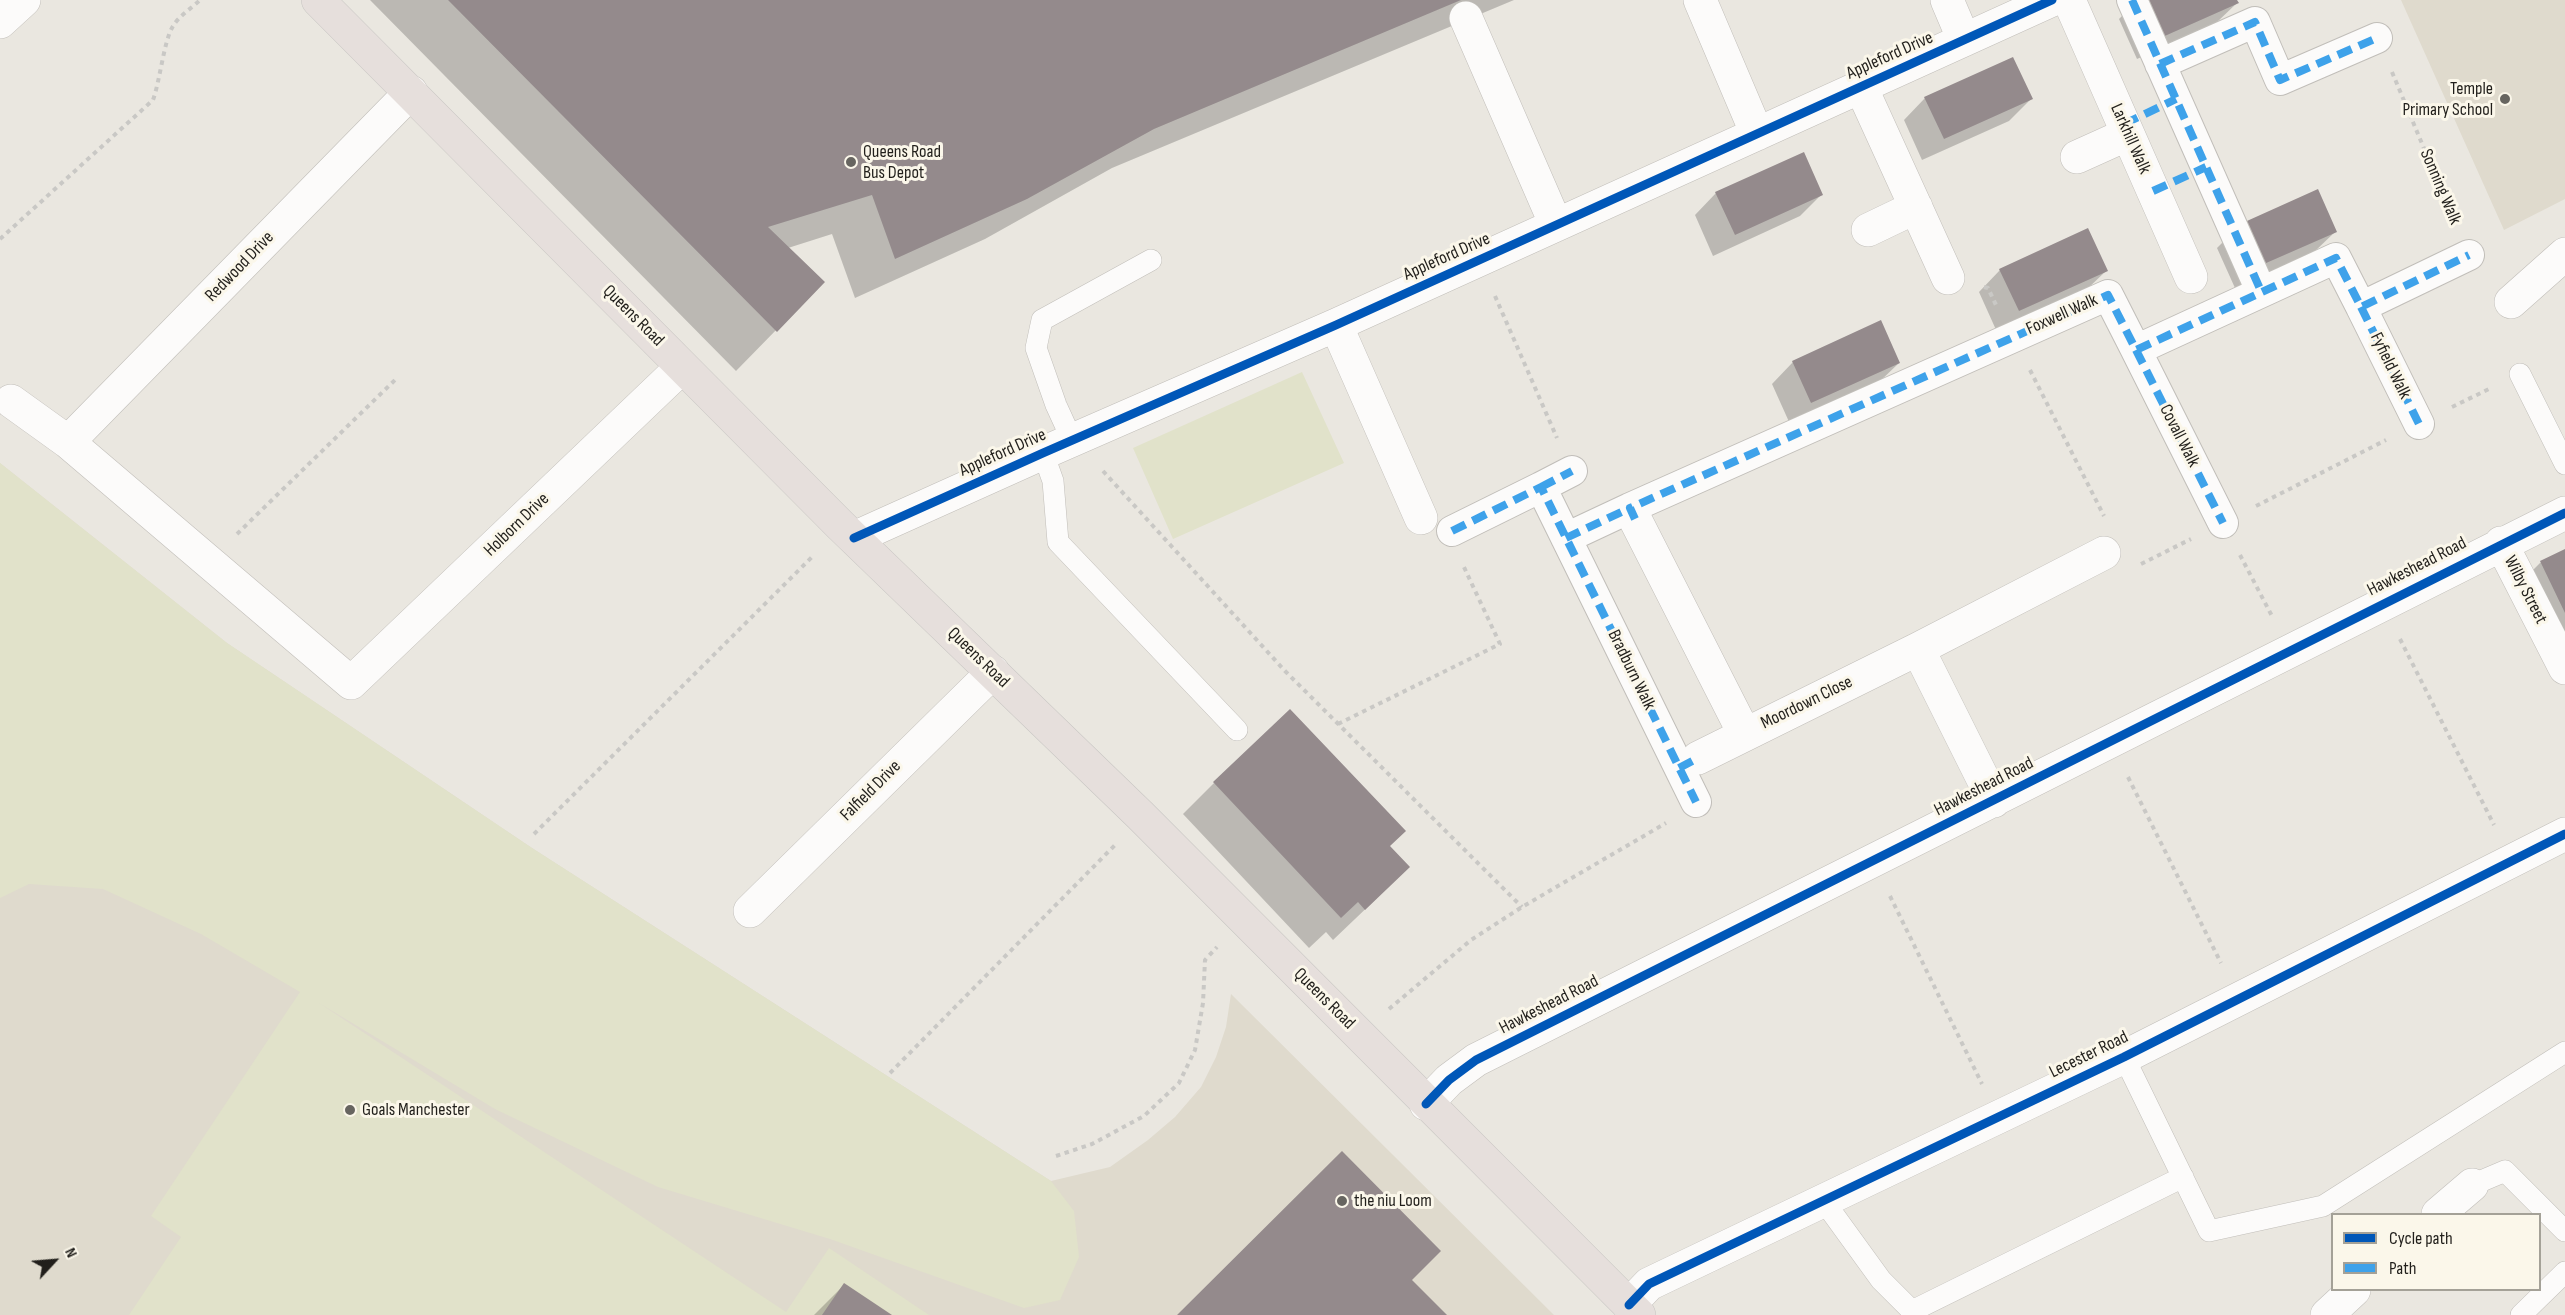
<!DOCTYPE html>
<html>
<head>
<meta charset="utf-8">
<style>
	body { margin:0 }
	#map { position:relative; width:2565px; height:1315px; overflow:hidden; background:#eae7e0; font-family:"Sofia Sans Condensed",sans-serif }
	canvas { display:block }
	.legend { position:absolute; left:2331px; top:1213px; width:210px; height:78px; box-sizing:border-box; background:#fbf7ea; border:2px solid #a4a197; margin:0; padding:8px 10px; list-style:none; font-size:18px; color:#211f1b }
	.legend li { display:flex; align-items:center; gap:12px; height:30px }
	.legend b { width:30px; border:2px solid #a4a197 }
	.north { position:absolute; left:24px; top:1231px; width:60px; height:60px; -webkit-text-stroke:4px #fbf7ea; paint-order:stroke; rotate:64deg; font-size:16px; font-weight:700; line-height:24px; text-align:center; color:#211f1b }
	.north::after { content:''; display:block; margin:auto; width:21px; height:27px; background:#211f1b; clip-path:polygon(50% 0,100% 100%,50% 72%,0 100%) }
</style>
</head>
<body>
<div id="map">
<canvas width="2565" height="1315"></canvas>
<ul class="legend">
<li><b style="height:8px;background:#0057b8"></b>Cycle path</li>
<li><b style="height:8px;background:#3ea2ea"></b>Path</li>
</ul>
<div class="north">N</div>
</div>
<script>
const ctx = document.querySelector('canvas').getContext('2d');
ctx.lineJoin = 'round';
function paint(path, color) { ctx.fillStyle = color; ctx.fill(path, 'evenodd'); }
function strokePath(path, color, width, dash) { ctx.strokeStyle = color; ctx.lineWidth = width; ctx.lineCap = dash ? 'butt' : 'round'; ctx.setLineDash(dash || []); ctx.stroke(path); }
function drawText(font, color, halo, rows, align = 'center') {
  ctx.font = font + ' "Sofia Sans Condensed",sans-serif'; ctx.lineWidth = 6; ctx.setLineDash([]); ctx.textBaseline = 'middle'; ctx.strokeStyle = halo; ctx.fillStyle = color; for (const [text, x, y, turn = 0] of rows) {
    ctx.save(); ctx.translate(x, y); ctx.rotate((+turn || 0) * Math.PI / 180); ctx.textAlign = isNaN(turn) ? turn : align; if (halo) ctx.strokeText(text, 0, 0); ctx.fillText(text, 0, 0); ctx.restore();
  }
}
paint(new Path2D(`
	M2401,0H2565V199L2504,230Z
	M0,463L227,643L532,848L1051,1181L1110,1167L1148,1140L1175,1117L1201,1087L1216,1057L1226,1027L1231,994L1554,1315H0Z`), '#dfdacd');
paint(new Path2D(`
	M1302,372L1344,463L1173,539L1133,448Z
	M0,463L227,643L532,848L1051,1181L1074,1211L1079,1257L1060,1300L1024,1308L830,1239L658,1187L495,1109L319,1003L786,1312L829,1248L929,1315H129L181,1237L151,1216L300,992L201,934L103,889L29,884L0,898Z`), '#e1e2ca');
paint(new Path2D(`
	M370,0H1514L1112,168L985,239L855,298L832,234L788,248L823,282L736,371Z
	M2138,0H2235L2237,3L2215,24L2137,59L2119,19Z
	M1925,98L2031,99L2009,121L1922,160L1904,120Z
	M1716,193L1821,195L1800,216L1713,256L1695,215Z
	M2239,226L2335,232L2313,253L2235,288L2217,248Z
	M2000,270L2106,271L2084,292L1997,332L1979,292Z
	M1793,362L1899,363L1877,384L1790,424L1772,384Z
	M2565,551V676L2519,584L2540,563Z
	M1214,783L1388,846L1377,898L1333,940L1326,932L1309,948L1183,814Z
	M844,1285L890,1315H814Z`), '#0003');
paint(new Path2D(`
	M448,0H1461L1154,129L1027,199L895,259L872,195L768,227L825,282L777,332Z
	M2141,0H2237L2239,3L2158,39Z
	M2013,57L2033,99L1944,139L1924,97Z
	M1804,152L1823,195L1735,235L1715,192Z
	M2318,189L2337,232L2257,267L2238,225Z
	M2088,228L2108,271L2019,311L1999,269Z
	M1881,320L1900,363L1811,403L1792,361Z
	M2565,549V613L2540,561Z
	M1290,709L1406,831L1390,846L1410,867L1365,910L1358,902L1341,918L1213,782Z
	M1342,1151L1441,1251L1412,1280L1447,1315H1177Z
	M844,1283L892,1315H822Z`), '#948a8c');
const service = new Path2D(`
	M2520,374L2565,464
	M1072,440L1056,405L1036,348L1042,320L1151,260
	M1043,453L1053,481L1058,542L1237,730
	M2124,1057L2209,1231L2323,1206L2565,1052
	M2472,1185L2505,1171L2565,1231
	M1823,1200L1881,1280L1912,1311L2183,1177
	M2521,1315L2565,1272`);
const pedestrian = new Path2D(`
	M2132,0L2261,291
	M2160,64L2255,22L2280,80L2377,38
	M2361,307L2419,424
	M2136,350L2223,523
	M1541,487L1572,471
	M1635,519L1630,508L2108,295L2136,350L2336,258L2361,307L2469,255
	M1452,531L1541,487L1696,802
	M1566,538L1630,508`);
const minor = new Path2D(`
	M1700,0L1757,134
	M1947,0L1964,40
	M2069,0L2191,277
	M1466,18L1556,225
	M0,22L24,0
	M1861,87L1948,278
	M2077,157L2128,134
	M1868,230L1916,207
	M2511,302L2565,254
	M1336,325L1421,518
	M11,401L68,442L351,683L682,367
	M68,442L411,92
	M1635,519L1744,733
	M854,538L1043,453L1336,325L2052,0
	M2501,543L2565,668
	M1918,649L1994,801
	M1698,758L1918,649L2104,553
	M750,911L993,672
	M1426,1104L1449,1080L1476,1060L2565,513
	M2438,1214L2472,1185
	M1629,1305L1649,1284L2124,1057L2565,834
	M2327,1315L2354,1290`);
const trunk = new Path2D(`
	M318,0L840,525L1140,815L1639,1315`);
strokePath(service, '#c1beb9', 22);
strokePath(pedestrian, '#c1beb9', 32);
strokePath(minor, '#c1beb9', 34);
strokePath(trunk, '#c7c5c2', 34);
strokePath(new Path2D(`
	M2392,72L2454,220
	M0,239L153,100C160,81 164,40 173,26C179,16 192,8 200,0
	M1984,287L1988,288L1996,305
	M1495,296L1557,438
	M2030,370L2104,516
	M2452,407L2491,388
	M1103,471L1285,671L1522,907
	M2256,506L2386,440
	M237,534L397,378
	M2240,555L2273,618
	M2141,564L2191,539
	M2400,639L2494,825
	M1338,724L1500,644L1463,565
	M2128,777L2221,963
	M534,834L812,557
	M1890,896L1982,1084
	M1389,1009L1471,940L1522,907L1666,823
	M890,1073L1115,845
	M1056,1156L1092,1144L1144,1116L1179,1083L1195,1050L1203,1003L1205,960L1217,947`), '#c9c8c5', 4, [4.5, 4.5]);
strokePath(service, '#fcfbfa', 21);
strokePath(pedestrian, '#fcfbfa', 30);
strokePath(minor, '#fcfbfa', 33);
strokePath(trunk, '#e6dfdc', 33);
strokePath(new Path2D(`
	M2132,0L2261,291
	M2160,64L2255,22L2280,80L2377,38
	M2124,124L2176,99
	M2153,191L2206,167
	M2361,307L2419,424
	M2136,350L2223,523
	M1541,487L1572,471
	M1635,519L1630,508L2108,295L2136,350L2336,258L2361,307L2469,255
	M1452,531L1541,487L1696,802
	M1566,538L1630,508
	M1679,768L1698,758`), '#3ea2ea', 8, [15, 8]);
strokePath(new Path2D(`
	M854,538L1043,453L1336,325L2052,0
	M1426,1104L1449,1080L1476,1060L2565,513
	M1629,1305L1649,1284L2124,1057L2565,834`), '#0057b8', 9);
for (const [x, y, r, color] of [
	[2505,99,6,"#676560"],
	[851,162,6,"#676560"],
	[350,1110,6,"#676560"],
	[1342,1201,6,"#676560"]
]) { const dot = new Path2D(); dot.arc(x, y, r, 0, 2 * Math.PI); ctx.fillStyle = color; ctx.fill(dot); strokePath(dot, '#fbf7ea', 2); }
drawText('18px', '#211f1b', '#fbf7ea', [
	["Appleford Drive",1890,56,-24],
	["Larkhill Walk",2130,139,66],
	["Sonning Walk",2440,187,67],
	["Appleford Drive",1447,257,-24],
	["Redwood Drive",240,267,-46],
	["Foxwell Walk",2062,315,-24],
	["Queens Road",633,316,45],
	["Fyfield Walk",2390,366,64],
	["Covall Walk",2179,436,63],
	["Appleford Drive",1003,453,-24],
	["Holborn Drive",517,525,-44],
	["Hawkeshead Road",2417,567,-27],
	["Wilby Street",2525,590,63],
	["Queens Road",978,658,44],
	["Bradburn Walk",1631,670,64],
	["Moordown Close",1807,703,-26],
	["Hawkeshead Road",1984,787,-27],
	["Falfield Drive",871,791,-45],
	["Queens Road",1324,999,45],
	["Hawkeshead Road",1549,1005,-27],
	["Lecester Road",2089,1055,-26]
]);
drawText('18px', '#211f1b', '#fbf7ea', [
	["Temple",2493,89,"right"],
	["Primary School",2493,110,"right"],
	["Queens Road",863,152],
	["Bus Depot",863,173],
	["Goals Manchester",362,1110],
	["the niu Loom",1354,1201]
], 'left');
</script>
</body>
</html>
